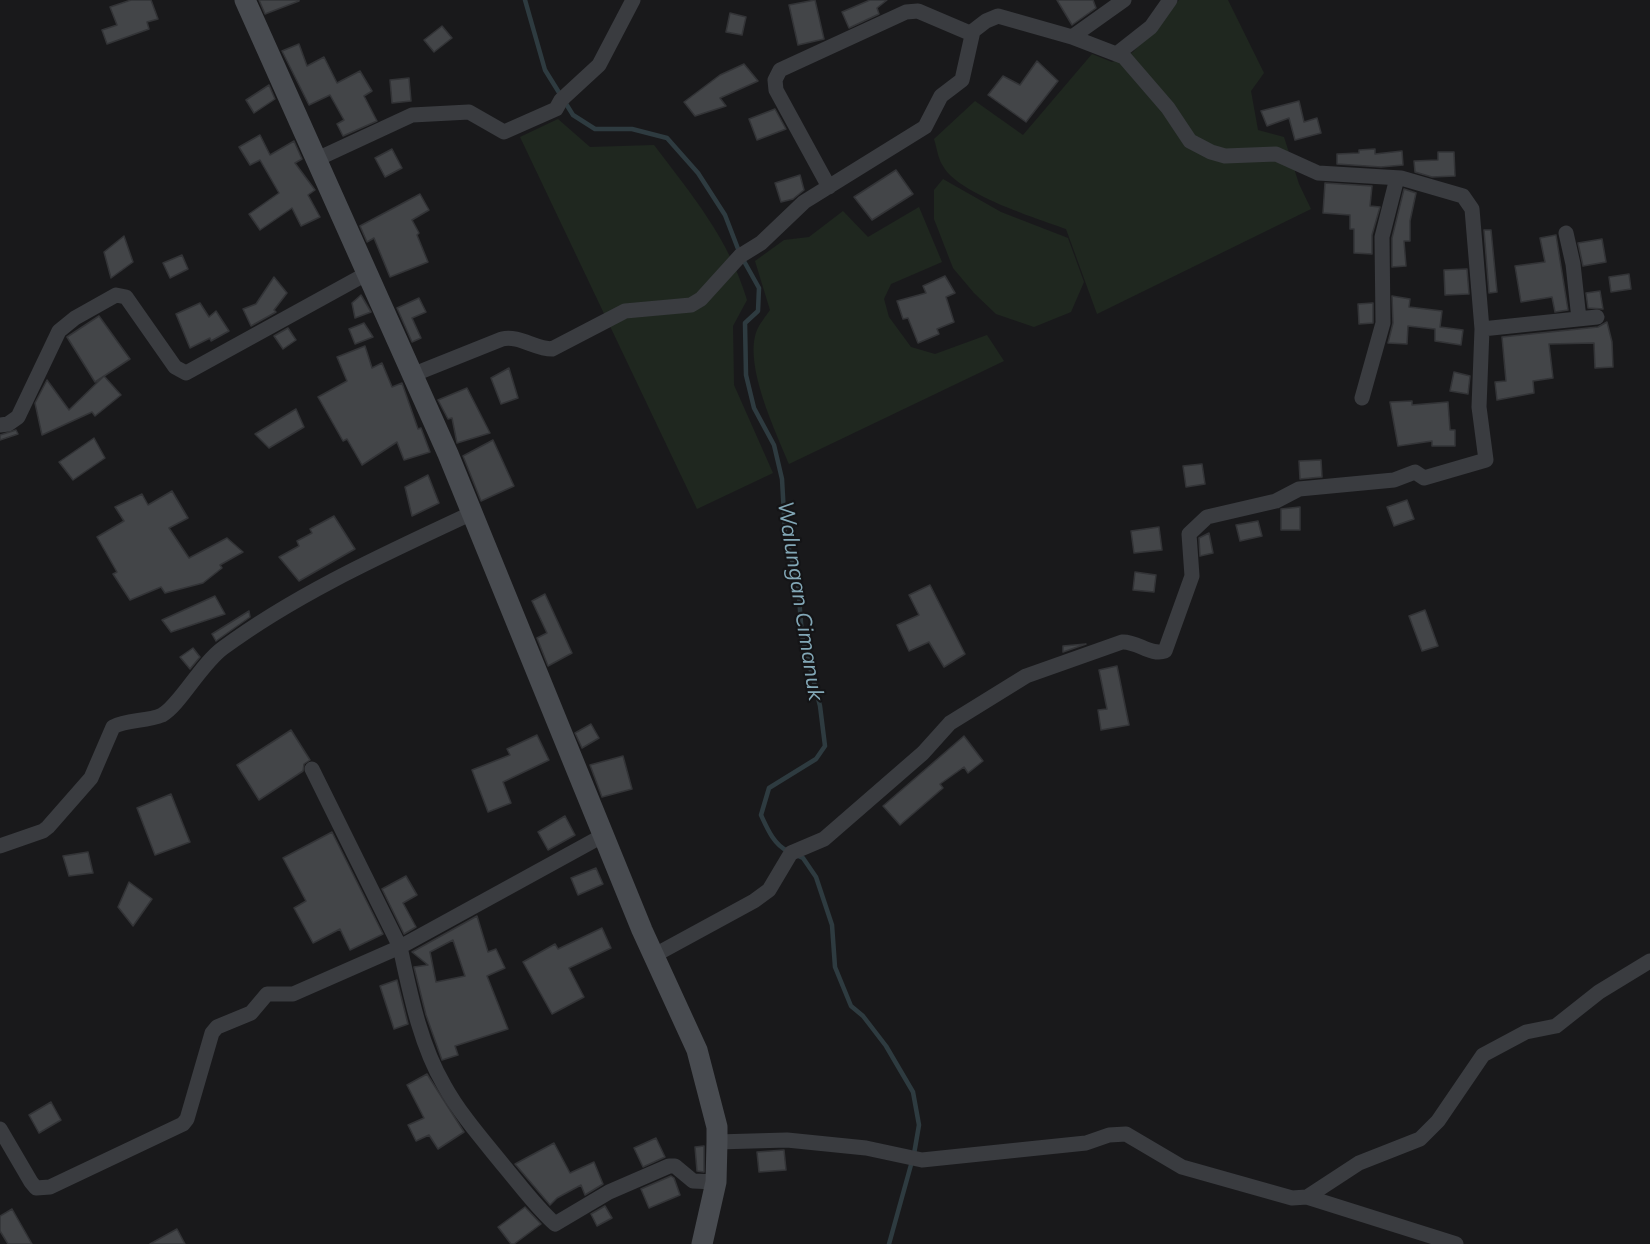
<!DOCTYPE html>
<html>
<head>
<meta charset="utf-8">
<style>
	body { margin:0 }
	canvas { display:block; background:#19191b }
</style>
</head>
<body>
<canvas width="1650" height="1244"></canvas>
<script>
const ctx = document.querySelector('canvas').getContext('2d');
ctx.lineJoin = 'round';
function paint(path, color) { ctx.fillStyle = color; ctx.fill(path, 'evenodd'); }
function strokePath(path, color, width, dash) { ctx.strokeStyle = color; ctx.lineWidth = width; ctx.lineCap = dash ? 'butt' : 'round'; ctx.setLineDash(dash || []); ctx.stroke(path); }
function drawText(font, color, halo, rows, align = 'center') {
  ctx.font = font + ' Mulish,sans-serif'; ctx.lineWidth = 4.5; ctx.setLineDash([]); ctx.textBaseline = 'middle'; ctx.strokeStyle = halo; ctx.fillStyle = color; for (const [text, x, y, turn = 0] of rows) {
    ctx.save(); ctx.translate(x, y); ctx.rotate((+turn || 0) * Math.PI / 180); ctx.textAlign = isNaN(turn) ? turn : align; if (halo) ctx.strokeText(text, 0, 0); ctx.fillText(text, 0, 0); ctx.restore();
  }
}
paint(new Path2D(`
	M1179,0H1228L1264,73L1251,91L1258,130L1284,137L1299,184L1311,209L1097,314L1066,229C1036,218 958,194 943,166C938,159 937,148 934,139L975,101L1023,135L1092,54L1112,62L1133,52Z
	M558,119L590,147L654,145C692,195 729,239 747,300L733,326L734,385L773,473L697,509L520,137Z
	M943,179L1001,212L1068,238L1084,282L1071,312L1034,327L996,314L974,293L953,268L934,219V190Z
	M919,207L942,262L891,284L884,299L889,317L911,347L935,354L987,335L1004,361L789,464C776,432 743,364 757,330C760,323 766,316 770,310L755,261L784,240L809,237L843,211L868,237Z`), '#1f271f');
strokePath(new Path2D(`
	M525,0L545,70L573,115L595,129H632L667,138L698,173L725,215L740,254L759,288L758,311L745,323L746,375L754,408L774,445L782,479L785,533L798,584L802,636L820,706L825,746L816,759L769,788L761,815C767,828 774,845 788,851
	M796,855L803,858L816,877L832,925L835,967L851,1006L863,1016L886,1046L913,1092L919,1125L914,1154L889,1244`), '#2e3b40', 4.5);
const building = new Path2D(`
	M131,0H151L158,19L147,22L149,29L107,44L102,30L117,25L110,7Z
	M259,0H299V1L265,14Z
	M815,0L824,39L798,45L789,5Z
	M870,0H887L877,8L879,14L849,28L842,12Z
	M1057,0H1093L1096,8L1072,25Z
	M730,13L746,17L742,35L726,32Z
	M442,26L452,38L434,52L424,40Z
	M299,44L307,66L324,57L337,83L360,71L372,91L364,96L377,121L343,136L337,124L344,120L330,95L309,105L282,51Z
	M1037,61L1058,81L1026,122L988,95L1003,76L1020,85Z
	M744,64L758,81L720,98L726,106L695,116L684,102L720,75Z
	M409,78L411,101L392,103L390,80Z
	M269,85L275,99L254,113L246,100Z
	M1299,101L1304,122L1317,118L1321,133L1295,140L1289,118L1267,126L1261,111Z
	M775,109L786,129L757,140L749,119Z
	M260,135L270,155L294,141L302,159L295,163L315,190L308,195L320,217L301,226L292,208L260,230L249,214L279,193L260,160L250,165L239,147Z
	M392,149L402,168L385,177L375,158Z
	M1375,149V154L1402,151L1403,165L1381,167L1337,164V154L1359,153V150Z
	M1438,152H1454L1455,176L1432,177L1415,172L1414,161L1438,160Z
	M896,170L913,194L872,220L854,197Z
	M800,175L804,190L793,199L781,202L775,183Z
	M1325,183L1372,186L1370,206L1380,207L1372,235V254L1354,253V229H1350V215L1323,213Z
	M1404,189L1416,193L1410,221V241H1404L1406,266L1392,267V238Z
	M420,194L429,210L412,220L419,233L417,235L428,262L390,277L374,238L367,242L360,226Z
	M1484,230H1491L1497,292L1489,293Z
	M1556,235L1568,310L1555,312L1552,297L1521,302L1515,266L1545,262L1540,238Z
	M124,236L133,262L111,278L104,252Z
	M1602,239L1606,262L1583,266L1578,243Z
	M182,255L188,269L170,278L163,263Z
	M1467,269L1469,294L1445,295L1444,270Z
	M1629,274L1631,289L1611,292L1609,277Z
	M945,276L955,293L946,297L954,322L937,329L939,334L918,343L908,318L903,319L897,301L926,293L923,286Z
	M274,277L287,293L274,310L276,312L251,326L243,309L256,304Z
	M1600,291L1603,309L1588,308L1586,293Z
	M361,295L371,312L355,318L352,303Z
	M1392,296L1410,299L1409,307L1442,311L1440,327L1463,330L1461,345L1435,341V329L1408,326L1407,344L1388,343L1393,323Z
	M419,298L426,312L412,318L421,338L412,342L397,308Z
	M200,303L209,317L216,311L229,331L211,341L210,338L190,348L176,314Z
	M1373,303V323L1359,324L1358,304Z
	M99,316L130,359L95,382L67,337Z
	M1607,322L1612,342L1613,367L1595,368L1594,343L1549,344L1553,378L1533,381L1534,393L1497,400L1495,382L1506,381L1502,337L1598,327Z
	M364,323L373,337L355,344L349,329Z
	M288,328L296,340L283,349L274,336Z
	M365,346L372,368L382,363L392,387L402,383L418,429L421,428L430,452L404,460L397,442L362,465L347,439L343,441L318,397L347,381L337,357Z
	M509,368L518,398L501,404L491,378Z
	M1454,372L1470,376L1468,394L1450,391Z
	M104,376L121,395L95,416L92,412L42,435L35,403L47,380L69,410Z
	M467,388L490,433L457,443L452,418L448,419L438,400Z
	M1412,401V405L1448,402L1450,430H1455V446H1432V441L1398,446L1390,402Z
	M296,409L304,427L269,448L255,434Z
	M16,430L18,434L0,440V435Z
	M94,438L105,458L73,480L59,462Z
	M493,440L514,486L481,501L463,456Z
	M1321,460L1322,477L1300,479L1299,461Z
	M1202,464L1205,484L1186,487L1183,466Z
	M428,475L439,503L412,516L405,487Z
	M172,491L188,518L169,528L189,558L227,538L243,552L220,565L222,568L203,583L165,593L161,587L130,600L113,574L117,572L97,537L124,521L115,507L142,494L148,505Z
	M1407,500L1414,519L1394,526L1387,507Z
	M1300,507V530H1281V509Z
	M334,516L355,549L299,581L279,557L299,546L297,541L312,533L310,529Z
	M1258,521L1262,536L1240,541L1236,525Z
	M1159,527L1162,550L1134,553L1131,531Z
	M1209,533L1213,553L1200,556L1199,538Z
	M1135,572L1156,575L1154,592L1133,590Z
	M930,585L965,654L944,667L929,642L909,651L897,625L919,615L909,595Z
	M545,594L572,653L548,666L537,638L547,633L532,601Z
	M215,596L225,614L171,632L162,620Z
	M1425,610L1438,646L1422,651L1409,616Z
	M249,611L250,617L216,641L212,634Z
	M1086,644L1063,652V646Z
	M193,648L200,657L190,669L180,657Z
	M1117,666L1129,725L1101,730L1098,710L1107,709L1099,670Z
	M591,724L599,738L582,748L575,733Z
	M291,730L310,760L304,764L303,771L259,800L237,765Z
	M537,735L549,760L503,782L511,803L488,812L472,770L510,755L507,749Z
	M964,736L983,761L968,773L964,767L940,784L943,788L900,825L883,806Z
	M623,756L632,789L602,797L590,765Z
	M171,794L190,842L155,855L137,808Z
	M565,816L575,835L548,850L538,832Z
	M332,832L383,934L350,950L340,929L313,943L294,908L306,901L283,858Z
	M88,852L93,873L69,876L63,856Z
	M596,868L603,884L578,895L571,878Z
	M406,876L417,895L403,903L416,927L404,934L382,889Z
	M129,882L152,899L133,926L118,907Z
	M477,916L488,952L496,949L505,968L487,976L508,1029L455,1046L458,1055L442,1060L426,1015L414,967L428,965L412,952ZM453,940L465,976L436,982L430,952Z
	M602,928L611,948L569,968L584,997L552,1014L523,962L555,944L558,949Z
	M397,980L408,1024L394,1029L380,986Z
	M427,1074L464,1132L438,1149L429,1135L416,1141L408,1125L424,1118L407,1085Z
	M51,1102L61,1120L39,1133L29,1115Z
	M656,1138L665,1157L643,1167L634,1148Z
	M554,1143L570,1173L594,1162L603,1184L585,1195L581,1185L557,1198L550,1205L515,1164Z
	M704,1146V1172L697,1171L695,1147Z
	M784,1150L786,1170L759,1172L757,1152Z
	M671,1176L674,1178L680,1195L649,1208L641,1189Z
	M605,1206L612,1218L597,1226L591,1214Z
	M525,1207L541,1224L514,1244H511L498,1227Z
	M12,1209L32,1244H8L0,1231V1216Z
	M177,1229L185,1244H150Z`);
paint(building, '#434548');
strokePath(building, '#333437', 1.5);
strokePath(new Path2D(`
	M1072,37L1124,0
	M1118,53L1151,27L1170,0
	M315,160L412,115L469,112L504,132L556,109L561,100L599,65L633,0
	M829,187L776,90L775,80L780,70L906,12L918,11L972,34
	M1566,233L1573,264L1579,319
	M412,375L502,339C519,335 535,349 552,349L625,311L691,305L701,299L740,256L761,243L804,202L925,127L941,96L962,80L973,31L986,21L998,16L1072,37L1124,57L1168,108L1190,141L1211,152L1225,156L1276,154L1318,173L1401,178L1463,196L1472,209L1482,329
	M1362,398L1383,323L1382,237L1397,178
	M0,425L8,424L18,417L59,331L75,318L116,295L126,297L175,367L186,373L366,274
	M312,769L400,947L604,835
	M0,846L43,831L48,827L91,778L113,727C127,719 146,722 162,715C179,706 201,664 223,648C299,592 387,553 472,513
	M653,956L754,901L769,890L791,853L824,839L923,753L950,723L1026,676L1122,642C1137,641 1151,656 1165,651L1192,576L1189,534L1207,517L1276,501L1299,489L1394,480L1415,472L1424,478L1486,460L1479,407L1482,329L1597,317
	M0,1129L31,1182L36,1188L50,1187L183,1124L187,1119L212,1033L217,1027L251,1013L267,994H293L400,947C410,993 420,1044 444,1085C460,1114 483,1140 504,1166C520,1185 536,1207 555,1224L609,1192L669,1166H675L693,1181L716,1182
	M717,1142L787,1140L866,1148L922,1160L1086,1143L1109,1135L1126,1134L1182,1167L1292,1198L1307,1197L1359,1163L1420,1139L1438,1121L1483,1055L1526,1032L1556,1026L1599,992L1650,961
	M1307,1197L1456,1244`), '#3a3c40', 15);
strokePath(new Path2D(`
	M245,0L448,454L642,930L697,1050L717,1127V1142L716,1182L702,1244`), '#484b50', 21);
drawText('italic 22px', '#82a7b6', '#141416', [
	["Walungan Cimanuk",800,601,81]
]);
</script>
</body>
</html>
